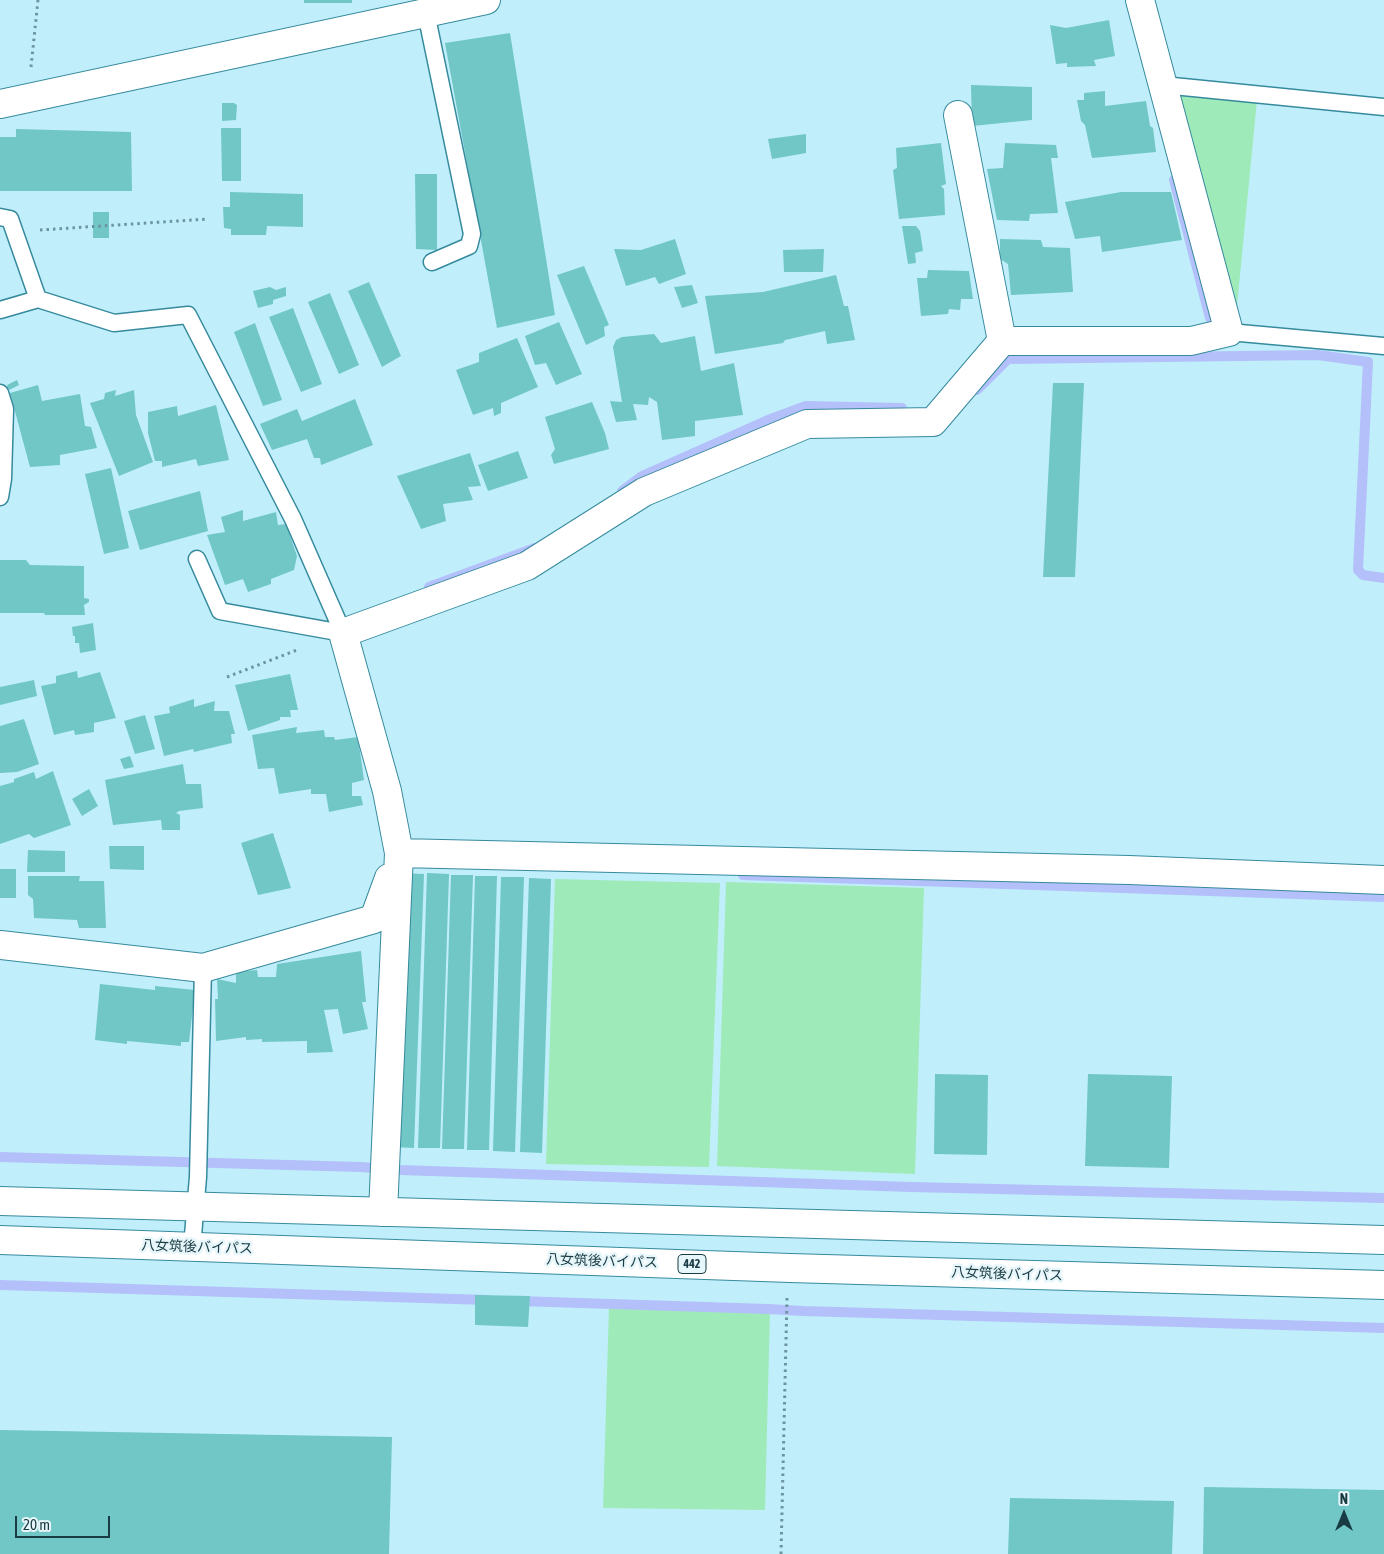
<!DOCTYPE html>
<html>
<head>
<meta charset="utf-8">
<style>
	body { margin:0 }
	#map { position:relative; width:1384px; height:1554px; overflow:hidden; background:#c0effb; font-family:"Asap Condensed",sans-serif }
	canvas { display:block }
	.north { position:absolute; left:1319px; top:1489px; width:50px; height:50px; -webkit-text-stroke:4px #e7f6fa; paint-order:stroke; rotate:0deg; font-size:14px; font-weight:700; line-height:20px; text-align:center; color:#193b43 }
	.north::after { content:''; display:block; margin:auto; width:18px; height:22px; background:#193b43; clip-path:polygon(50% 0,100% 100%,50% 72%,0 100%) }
	.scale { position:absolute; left:15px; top:1516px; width:95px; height:22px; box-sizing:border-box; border:2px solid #193b43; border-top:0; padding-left:6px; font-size:15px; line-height:18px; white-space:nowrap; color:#193b43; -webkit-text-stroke:4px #e7f6fa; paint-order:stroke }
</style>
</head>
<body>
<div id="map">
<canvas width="1384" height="1554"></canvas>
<div class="north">N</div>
<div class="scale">20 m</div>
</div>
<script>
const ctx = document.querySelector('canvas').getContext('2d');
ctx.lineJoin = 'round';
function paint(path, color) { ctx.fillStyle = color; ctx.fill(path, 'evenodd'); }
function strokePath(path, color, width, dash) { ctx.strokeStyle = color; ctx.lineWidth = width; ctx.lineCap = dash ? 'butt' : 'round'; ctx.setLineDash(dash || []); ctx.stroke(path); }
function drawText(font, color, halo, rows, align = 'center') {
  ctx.font = font + ' "Asap Condensed","Noto Sans JP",sans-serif'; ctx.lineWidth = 5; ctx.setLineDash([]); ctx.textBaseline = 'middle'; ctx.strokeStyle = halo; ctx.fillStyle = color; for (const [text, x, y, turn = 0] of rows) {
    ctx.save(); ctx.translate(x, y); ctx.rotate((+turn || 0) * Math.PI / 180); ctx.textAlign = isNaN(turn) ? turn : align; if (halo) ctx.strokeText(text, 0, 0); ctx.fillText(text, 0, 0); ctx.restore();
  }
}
paint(new Path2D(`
	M1173,91L1257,100L1235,327Z
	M555,879L720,883L709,1167L546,1164Z
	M726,882L924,888L915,1174L717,1166Z
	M609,1307L770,1311L765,1510L603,1508Z`), '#9feab9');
strokePath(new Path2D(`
	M1174,180L1210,318
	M977,390L1008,359L1318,355L1368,362L1358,570L1363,575L1384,578
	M622,491L642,476L768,420L806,406L902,408
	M429,587L535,548
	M743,875L1384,897
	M0,1157L361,1167L400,1170L911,1187L1384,1198
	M0,1285L488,1300
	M518,1301L768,1309L803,1311L1384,1328`), '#b3c0fa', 10);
paint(new Path2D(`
	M304,0H352V3H304Z
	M1109,20L1115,56L1094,60L1096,66L1067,67V63L1056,64L1050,25L1066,28Z
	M510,33L555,315L497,328L445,43Z
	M971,85L1032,87V120L972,126Z
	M1105,91V106L1146,101L1150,126L1153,128L1156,152L1092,158L1085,125L1081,121L1077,100H1084V93Z
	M222,103H234L237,105L236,120L222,121Z
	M221,128H241V181H222Z
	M16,129L131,132L132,191H0V137H16Z
	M806,134V153L772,159L768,139Z
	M941,143L946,184L941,186L944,189L945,215L899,219L893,170L897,168L896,148Z
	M1005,143L1056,145L1058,158H1051L1058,213L1030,214L1029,221L997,220L987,169L1003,168Z
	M415,174H437V250L416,249Z
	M230,192L303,194V227L267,226L266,235H231V229L224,228L223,207H230Z
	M1121,192H1171L1182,240L1102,252L1100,236L1075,239L1065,202Z
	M93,212H109V238H93Z
	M902,226H916L920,231L923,251L915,253L916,263L908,264Z
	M675,239L686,274L659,284L655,277L626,286L614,249L641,250Z
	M1000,239L1041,240L1043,247L1070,248L1073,292L1011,295L1008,264L1000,259Z
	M824,249L823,272H784L783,250Z
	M584,266L609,325L604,327L605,336L586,345L557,275Z
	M928,270L969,271L973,299H961L960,310L949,309L948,314L921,316L917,278H927Z
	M836,275L844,306H848L855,340L827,344L825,331L785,340L783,343L715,354L705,296L763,292Z
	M369,282L401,356L382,367L348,291Z
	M692,285L698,303L682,308L674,287Z
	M270,287L276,290L286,287V296L273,300V304L258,308L253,291Z
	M330,293L359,365L339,374L308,302Z
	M293,308L322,384L301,392L269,317Z
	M559,322L582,374L556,385L546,363L535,365L525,336Z
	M255,323L282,400L263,406L234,332Z
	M654,334L661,343L695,336L701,371L734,363L743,415L695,421V436L662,440L657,402L649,397L648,405L633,404L637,420L616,422L610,401L622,402L613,347L616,340L622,337Z
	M517,338L538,387L501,403V413L494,416L493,408L473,415L456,370L479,362V353Z
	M17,380L19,385L9,390L7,385Z
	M1053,383H1084L1075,577H1043Z
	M38,385L42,401L80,394L85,426L91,427L97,448L60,455V465L30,467L10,393Z
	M116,390L115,396L134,390L136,415L153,462L119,476L90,403L104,399L105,393Z
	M355,399L373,445L321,465L320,458H314L307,439L272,450L260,424L297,409L302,421Z
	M592,402L605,433L609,449L554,464L551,455L555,449L545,417Z
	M216,405L229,460L198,466L196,459L162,467V461H155L148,433V412L177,406L178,416Z
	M518,451L528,478L488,491L478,465Z
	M470,453L481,486L468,487L473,500L443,504L446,521L421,529L397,476Z
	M111,468L129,548L104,554L85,474Z
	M200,491L208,531L140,550L128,511Z
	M243,510V521L276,512L278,525L286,524L297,556L294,570L271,579V584L248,592L243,579L225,585L207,535L225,532L221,517Z
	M0,560H26L30,565L84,566V598L89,599V602L84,605L85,615H45L44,613H0Z
	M93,623L96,650L80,653L79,643H75V636H73L72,627Z
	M77,671L78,678L100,672L116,718L94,723V732L75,735L74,730L54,735L41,686L56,683V676Z
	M290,674L298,710H290L291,717H280V720L248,731L235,685Z
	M34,680L37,696L0,705V687Z
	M194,699V707L215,701L214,711H229L235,734H231L232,743L194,752L193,749L164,756L154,716L170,713L169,707Z
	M145,715L155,749L135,754L124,721Z
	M24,719L39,764L17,772L0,773V726Z
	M297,727L296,733L324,730L325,737H334L335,740L358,737L364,780L352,783V796H361L363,805L329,812L326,794H311V789L279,794L274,768L258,769L252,735Z
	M130,756L134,767L124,769L120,759Z
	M183,764L186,784H201L203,808L179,811L176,813L180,815V830H162L161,820L113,825L105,780Z
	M53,771L71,825L34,838L29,834L0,844V786L14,782V779L34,772L36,779Z
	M89,789L98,806L82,816L72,799Z
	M273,833L291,888L258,895L241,843Z
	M109,846H144V870L110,869Z
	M28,850L65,851V872H27Z
	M0,869H16V898H0Z
	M401,873L424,874L414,1148L392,1147Z
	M427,873L449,874L440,1148H418Z
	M451,875H473L464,1149H442Z
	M28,876H80L79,881H104L106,928H79L77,920L34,918L33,899L28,895Z
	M475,876H497L489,1150H467Z
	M501,877H524L515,1152L493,1151Z
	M529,878L551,879L542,1153L520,1152Z
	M361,951L366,1002H362L368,1029L343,1034L338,1009L324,1010L333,1052L307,1053V1041L262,1042V1039L246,1040V1037L216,1041L215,999H218L217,979L236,983V972L257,970L258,977H276L277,964Z
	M100,984L155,990V986L195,990L189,1042H181V1046L127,1041V1044L95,1040Z
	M935,1074L988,1075L987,1155L934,1154Z
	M1088,1074L1172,1076L1169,1168L1085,1166Z
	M475,1295L530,1296L528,1327L475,1325Z
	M0,1430L392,1437L389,1554H0Z
	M1204,1487L1384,1490V1554H1203Z
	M1010,1498L1174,1501L1172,1554H1008Z`), '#70c7c6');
const lane = new Path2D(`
	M426,13L472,234L469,246L432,262
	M1163,85L1384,107
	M0,217L10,219L38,299L114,323L188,315L293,519L343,633
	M0,310L38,299
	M1229,332L1384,346
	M0,393L5,409L3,479L0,497
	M197,559L220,611L343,633
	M192,1247L198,1177L203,968`);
const street = new Path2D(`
	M0,104L486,0
	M958,115L1002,341
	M399,853L1129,870L1384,880
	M0,945L203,968L374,919L389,878
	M383,1212L399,853L387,791L343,633L527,566L644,492L807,424L933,422L1002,341H1191L1229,332L1140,0`);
const highway = new Path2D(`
	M0,1201L1384,1240
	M0,1240L790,1268L1384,1285`);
strokePath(lane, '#368a9d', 19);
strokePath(street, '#368a9d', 30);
strokePath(highway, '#368a9d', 30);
strokePath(new Path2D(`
	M31,67L38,0
	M40,230L208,219
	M227,677L297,650
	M781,1554L787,1298`), '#6c949e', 3, [2.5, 4]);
strokePath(lane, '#fff', 16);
strokePath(street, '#fff', 28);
strokePath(highway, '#fff', 28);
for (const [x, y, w] of [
	[692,1264,28]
]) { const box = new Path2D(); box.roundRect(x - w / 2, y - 9.5, w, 19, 4); ctx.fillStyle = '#e7f6fa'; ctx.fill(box); strokePath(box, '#193b43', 1); }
drawText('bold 12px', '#193b43', null, [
	["442",692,1264]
]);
drawText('14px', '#193b43', '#e7f6fa', [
	["八女筑後バイパス",197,1247,2],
	["八女筑後バイパス",602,1261,2],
	["八女筑後バイパス",1007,1274,2]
]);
</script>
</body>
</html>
